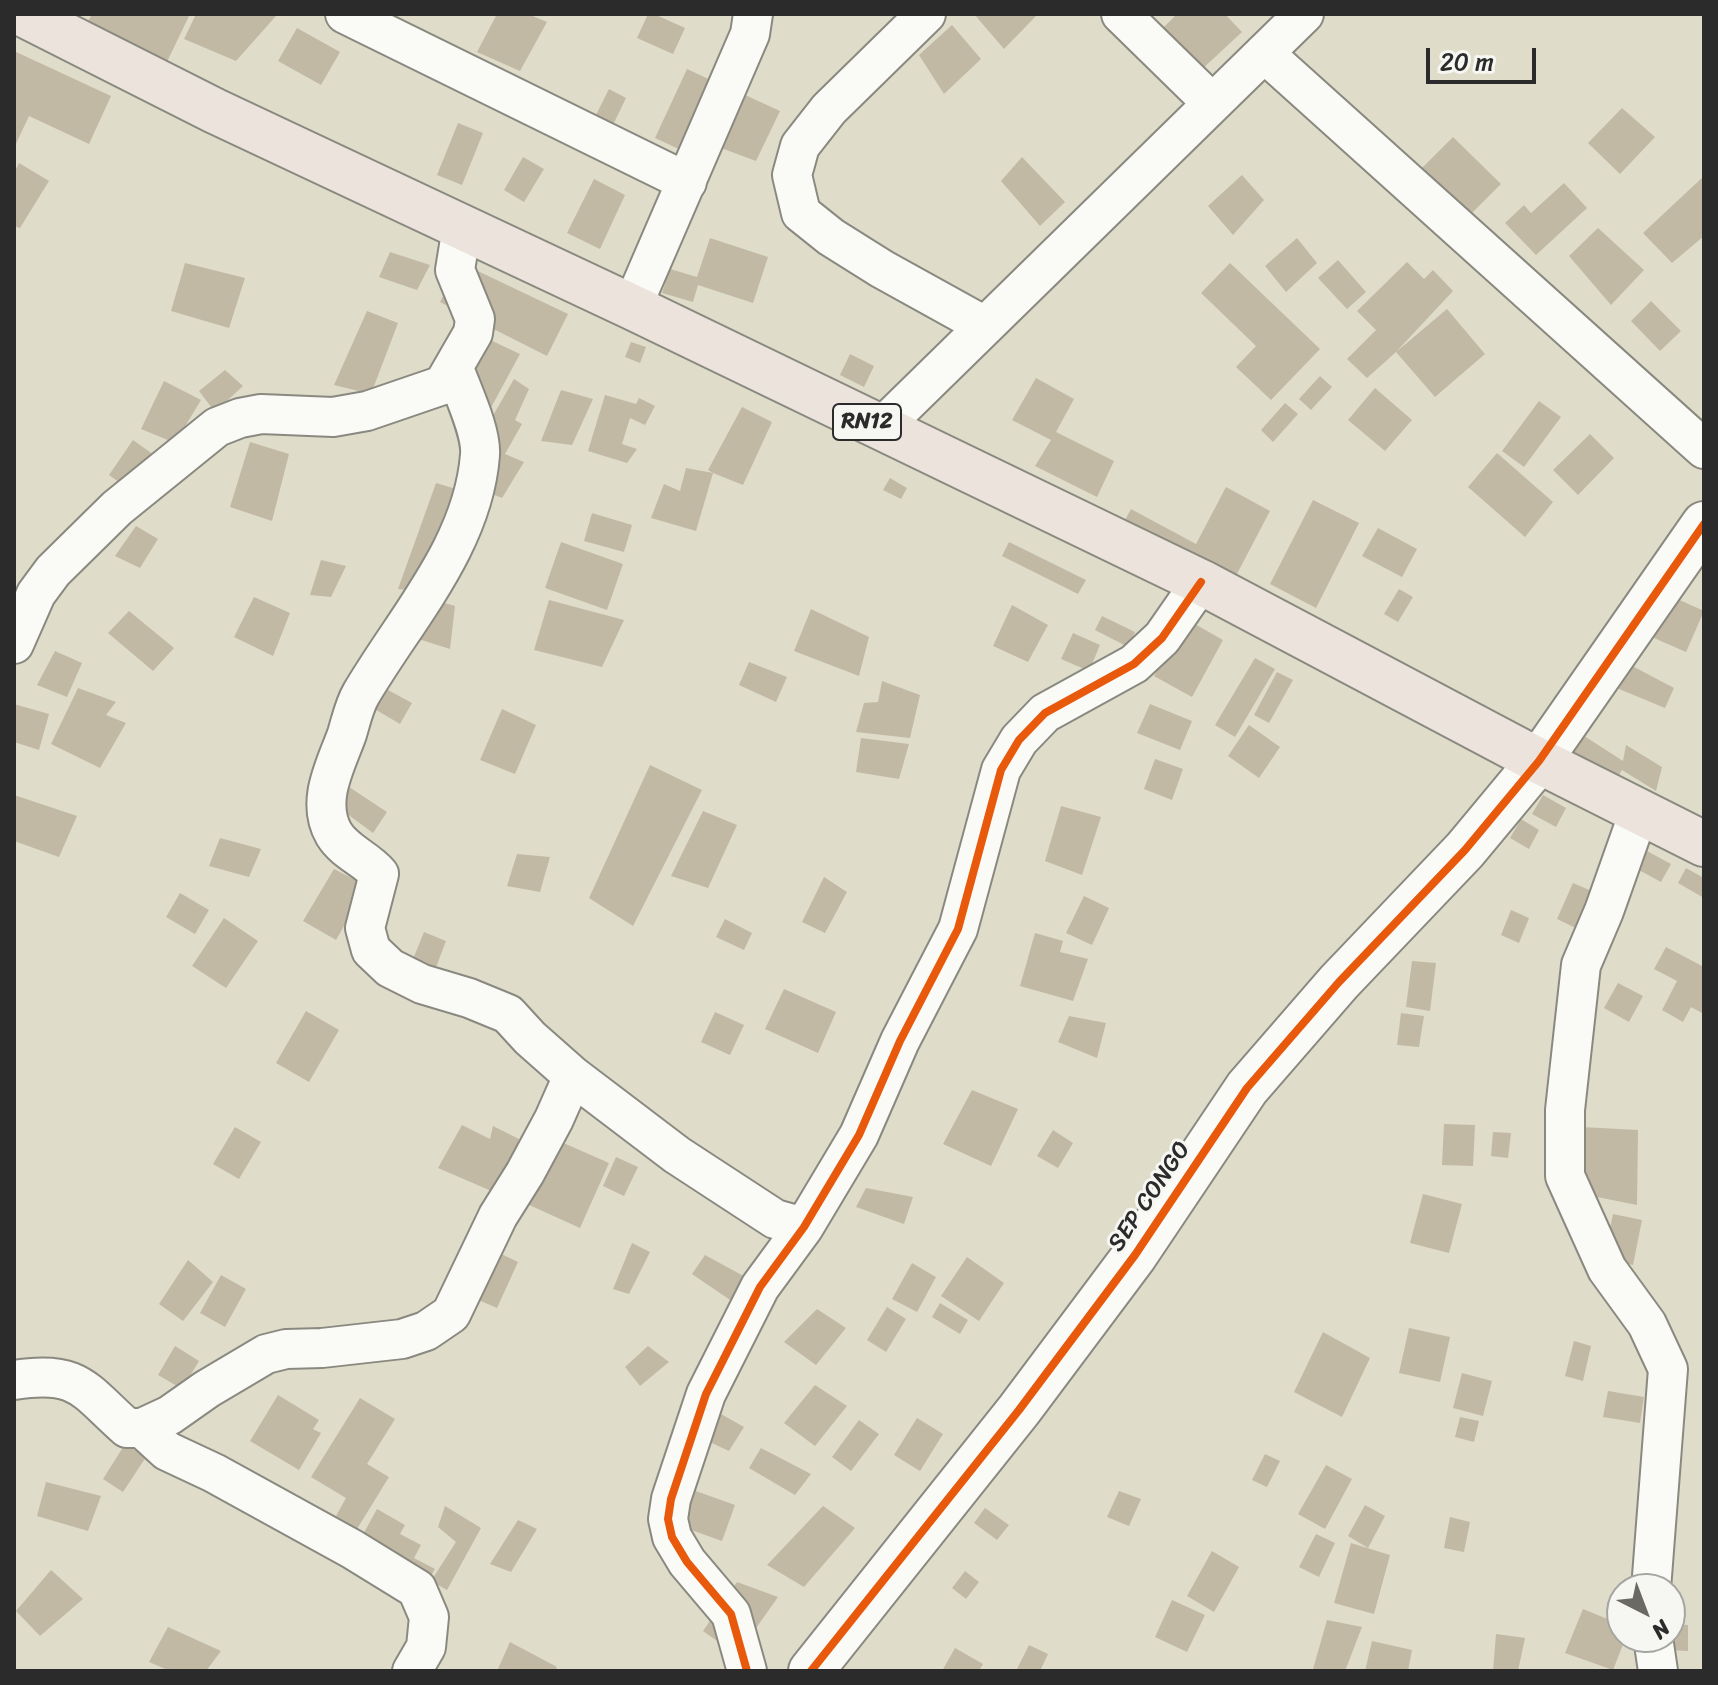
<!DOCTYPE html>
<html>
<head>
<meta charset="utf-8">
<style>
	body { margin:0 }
	#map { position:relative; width:1718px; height:1685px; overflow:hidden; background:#dfdcca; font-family:Sriracha,sans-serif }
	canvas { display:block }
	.frame { position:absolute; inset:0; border:16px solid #2b2b2b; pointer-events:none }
	.north { position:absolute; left:1606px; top:1573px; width:80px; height:80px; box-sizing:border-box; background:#f6f6f2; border:2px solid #a5a5a2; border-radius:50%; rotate:138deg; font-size:22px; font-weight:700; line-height:32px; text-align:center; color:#2b2b2b }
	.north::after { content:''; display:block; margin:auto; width:28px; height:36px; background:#6a6963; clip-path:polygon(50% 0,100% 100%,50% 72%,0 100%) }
	.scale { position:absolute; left:1426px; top:48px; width:110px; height:36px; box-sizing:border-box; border:4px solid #2b2b2b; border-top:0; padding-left:10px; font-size:24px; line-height:28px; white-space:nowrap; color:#2b2b2b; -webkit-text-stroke:6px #f6f6f2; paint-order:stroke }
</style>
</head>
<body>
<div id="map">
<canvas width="1718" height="1685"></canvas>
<div class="frame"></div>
<div class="north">N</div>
<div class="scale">20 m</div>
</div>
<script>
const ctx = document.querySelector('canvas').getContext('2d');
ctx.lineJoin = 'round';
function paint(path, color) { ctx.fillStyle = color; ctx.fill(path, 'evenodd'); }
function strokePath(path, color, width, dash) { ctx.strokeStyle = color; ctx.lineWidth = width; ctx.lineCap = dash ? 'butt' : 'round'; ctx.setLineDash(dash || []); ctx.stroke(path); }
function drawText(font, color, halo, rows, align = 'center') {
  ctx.font = font + ' Sriracha,sans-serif'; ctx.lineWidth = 6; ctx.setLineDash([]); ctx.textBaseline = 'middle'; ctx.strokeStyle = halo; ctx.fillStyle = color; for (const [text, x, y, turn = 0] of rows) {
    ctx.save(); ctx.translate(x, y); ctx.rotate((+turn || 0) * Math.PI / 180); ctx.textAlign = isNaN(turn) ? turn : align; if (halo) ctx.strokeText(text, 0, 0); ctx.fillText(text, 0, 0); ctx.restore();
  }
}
paint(new Path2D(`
	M92,14H190L163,70L82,32Z
	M196,14H272L276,16L236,61L184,39Z
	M497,14H528L547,22L520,71L477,52Z
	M648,14H654L685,28L673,54L637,38Z
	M974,14H1038L1004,49Z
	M1177,14H1225L1242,32L1199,72L1161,30Z
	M952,25L981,59L944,94L919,55Z
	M297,28L340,52L321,85L278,61Z
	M14,51L111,96L89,144L29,116L14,148Z
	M687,69L715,82L683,151L655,138Z
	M609,89L626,98L612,127L594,119Z
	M743,94L780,111L756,161L721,148Z
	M1622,108L1655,137L1620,174L1588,143Z
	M458,123L483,133L462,185L437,175Z
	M1453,137L1501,184L1465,220L1417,173Z
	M523,157L544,169L524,202L504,190Z
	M1022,157L1065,202L1040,226L1001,181Z
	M19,163L49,181L20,228L14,226V173Z
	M1242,175L1264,200L1233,235L1208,206Z
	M1704,176V236L1672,263L1643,233Z
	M594,179L625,195L600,249L567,233Z
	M1564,183L1587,208L1536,255L1505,223L1524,205L1531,213Z
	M1598,228L1644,270L1611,305L1569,256Z
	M710,238L768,257L753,303L698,285L693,302L662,293L670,269L697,277Z
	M1297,238L1317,263L1286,292L1265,266Z
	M390,252L430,265L417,290L379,277Z
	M1338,260L1366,292L1347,309L1318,278Z
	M1407,262L1424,279L1433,270L1453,291L1396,352L1367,378L1347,359L1376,330L1357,311Z
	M185,263L245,278L229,328L171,311Z
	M461,263L568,314L547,356L440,302Z
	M1230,263L1320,349L1271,400L1236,367L1256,346L1201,293Z
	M1651,301L1681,331L1660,351L1631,321Z
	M1447,309L1485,354L1435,397L1396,352Z
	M367,311L398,323L371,394L334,385Z
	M467,329L520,354L487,415L434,399Z
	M631,342L646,347L640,363L625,357Z
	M850,354L874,366L864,387L840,375Z
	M225,370L243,386L215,412L199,391Z
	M1320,376L1332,387L1311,410L1299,399Z
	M1036,378L1074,399L1056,432L1114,461L1097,497L1035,466L1051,440L1012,420Z
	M514,379L529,389L515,420L522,424L505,454L524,462L502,498L456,480Z
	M164,381L201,400L175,443L141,429Z
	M1375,388L1412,420L1385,451L1348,420Z
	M561,390L593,399L572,445L541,441Z
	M605,395L636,404L639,398L655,406L645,425L630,418L622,444L637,449L627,463L588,451Z
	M1539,401L1561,417L1524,467L1502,451Z
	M1285,403L1298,414L1273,442L1261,430Z
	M742,407L772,422L743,485L713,473L696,531L651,518L664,484L680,491L686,468L713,473L708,470Z
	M1590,434L1614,458L1578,495L1553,470Z
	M133,440L154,455L130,490L109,475Z
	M250,442L289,454L272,521L230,507Z
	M1497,453L1553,502L1525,537L1468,487Z
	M890,478L907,488L901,499L883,490Z
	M436,483L466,492L427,592L398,589Z
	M1226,487L1270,511L1229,589L1119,531L1131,509L1196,544Z
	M1313,500L1359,523L1316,608L1270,584Z
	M592,513L632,525L624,552L584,541Z
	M136,526L158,539L140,568L115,556Z
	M1378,528L1417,549L1402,577L1362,556Z
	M561,542L623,564L607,610L545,588Z
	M1009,542L1086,580L1078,594L1002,556Z
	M321,560L346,566L331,597L310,595Z
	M1399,589L1413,597L1398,622L1384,614Z
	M254,597L290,613L273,656L234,637Z
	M423,597L455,606L450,649L412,637Z
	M1673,597L1704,611L1686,652L1654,638Z
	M549,600L624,620L602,667L534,650Z
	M1012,605L1048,625L1028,662L993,646Z
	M811,609L869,637L859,676L794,651Z
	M129,611L174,648L153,671L108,633Z
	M1102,616L1135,632L1128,647L1095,630Z
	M1186,619L1223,640L1192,697L1154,676Z
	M1073,633L1100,645L1089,671L1061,659Z
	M55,651L82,663L67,697L37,685Z
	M1255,658L1275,669L1235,737L1215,725Z
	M1623,661L1674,688L1665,708L1607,684Z
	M749,662L787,677L776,702L739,685Z
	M1277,672L1293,680L1269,723L1254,715Z
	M882,681L920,695L910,738L856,732L864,703L878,702Z
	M377,684L412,703L400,724L366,704Z
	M78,688L116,702L106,715L126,723L100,768L51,744Z
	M14,704L49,714L39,750L14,742Z
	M1150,704L1192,721L1180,750L1137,733Z
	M502,709L536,725L515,774L480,760Z
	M1249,725L1280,747L1259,778L1228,756Z
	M1578,732L1623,761L1626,745L1662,767L1656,791L1622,770L1611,789L1561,757Z
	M861,738L909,744L899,779L856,772Z
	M1155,759L1183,769L1172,800L1144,789Z
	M650,765L702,790L633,926L589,898Z
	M349,787L387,812L373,833L335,805Z
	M14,795L77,816L59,857L14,841Z
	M1543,795L1566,808L1556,827L1532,814Z
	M1061,806L1101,817L1082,875L1045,861Z
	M703,811L737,825L708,888L671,876Z
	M1521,819L1539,830L1529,849L1510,838Z
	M220,838L261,849L249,877L209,866Z
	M1647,851L1671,864L1661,882L1637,869Z
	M517,854L550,857L540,892L507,886Z
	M1686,868L1704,878V898L1678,883Z
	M334,869L367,886L336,940L303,921Z
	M824,877L847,892L825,933L802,922Z
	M1573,883L1603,896L1586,933L1557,919Z
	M180,893L209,910L195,934L166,917Z
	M1084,896L1109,908L1092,945L1066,933Z
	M1511,910L1529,918L1519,943L1501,935Z
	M224,918L258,941L226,988L192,966Z
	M725,919L752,933L744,950L716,937Z
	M424,932L446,941L432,978L409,969Z
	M1035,933L1063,941L1060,952L1088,959L1073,1001L1020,986Z
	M1666,947L1704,967V1014L1691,1007L1683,1022L1662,1010L1677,981L1654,969Z
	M1412,961L1436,963L1430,1011L1406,1007Z
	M1618,983L1643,996L1629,1022L1604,1008Z
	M784,989L836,1012L818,1053L765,1029Z
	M306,1011L339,1030L309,1082L276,1063Z
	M715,1012L744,1025L730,1055L701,1042Z
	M1401,1013L1424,1016L1419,1047L1397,1045Z
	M1069,1016L1106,1023L1097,1058L1058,1042Z
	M972,1090L1018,1109L991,1166L943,1144Z
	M1444,1124L1475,1125L1473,1166L1442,1165Z
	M462,1125L490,1139L493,1126L519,1139L503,1196L438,1168Z
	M235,1127L261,1142L239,1179L213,1164Z
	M1582,1127L1638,1130L1637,1205L1572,1192Z
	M1053,1130L1073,1143L1058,1168L1037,1156Z
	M1493,1132L1511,1133L1508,1158L1491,1156Z
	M559,1141L609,1163L580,1228L527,1204Z
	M616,1157L638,1167L624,1196L603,1186Z
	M866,1188L913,1197L904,1224L856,1207Z
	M1423,1194L1462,1204L1449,1253L1410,1243Z
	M1613,1214L1642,1220L1633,1265L1604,1258Z
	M632,1243L650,1252L629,1294L613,1289Z
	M491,1249L518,1262L497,1308L469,1296Z
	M705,1255L749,1279L733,1302L692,1274Z
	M967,1257L1004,1283L979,1321L941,1296Z
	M188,1260L213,1282L183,1321L159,1304Z
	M912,1263L936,1277L917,1312L892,1299Z
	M221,1275L246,1289L225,1327L200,1313Z
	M940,1303L968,1320L960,1334L932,1317Z
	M887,1307L906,1319L886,1352L867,1340Z
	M817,1309L846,1328L816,1365L784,1342Z
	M1409,1328L1450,1337L1440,1382L1399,1373Z
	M1323,1332L1370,1358L1342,1417L1294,1392Z
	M1574,1341L1591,1346L1583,1381L1565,1376Z
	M175,1346L199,1361L182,1389L158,1375Z
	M648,1346L669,1362L640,1386L625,1367Z
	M1462,1373L1492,1381L1483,1416L1453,1408Z
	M815,1385L847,1406L815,1446L784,1423Z
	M1608,1391L1644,1397L1640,1423L1603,1417Z
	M278,1395L319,1420L313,1429L321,1433L299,1470L250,1441Z
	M360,1398L395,1419L367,1464L389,1477L357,1529L336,1516L346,1498L311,1477Z
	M712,1409L744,1427L729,1451L699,1437Z
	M1460,1417L1479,1421L1474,1442L1455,1437Z
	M917,1418L943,1434L920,1471L894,1455Z
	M859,1420L879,1434L851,1471L832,1457Z
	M125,1444L146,1457L123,1492L103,1479Z
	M761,1448L811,1474L795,1495L749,1468Z
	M1265,1454L1280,1461L1267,1487L1252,1480Z
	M1326,1465L1352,1479L1325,1529L1298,1514Z
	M46,1482L101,1496L88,1531L37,1516Z
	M693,1490L735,1505L722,1541L680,1526Z
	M1119,1491L1141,1499L1129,1526L1107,1517Z
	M1365,1505L1385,1516L1368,1548L1348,1536Z
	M445,1506L481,1528L447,1590L431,1581L456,1542L438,1527Z
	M823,1506L855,1528L804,1587L767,1565Z
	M985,1508L1009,1525L997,1540L974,1523Z
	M377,1509L405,1525L400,1534L421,1545L414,1558L435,1569L424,1588L361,1538Z
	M1450,1517L1470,1522L1464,1552L1444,1548Z
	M518,1520L537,1529L511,1572L490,1564Z
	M1316,1534L1335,1543L1319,1577L1299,1567Z
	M1351,1543L1390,1555L1374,1614L1334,1603Z
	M1212,1551L1239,1567L1214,1612L1187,1596Z
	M51,1570L83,1599L40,1636L16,1611Z
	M965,1571L979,1582L966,1599L952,1588Z
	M737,1582L778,1597L737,1655L703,1631Z
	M1172,1600L1205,1615L1187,1652L1155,1637Z
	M1583,1609L1622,1625V1637H1626L1613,1670L1565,1653Z
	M1327,1620L1362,1627L1345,1671L1313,1669Z
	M1670,1624L1688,1625V1651L1664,1650L1670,1637Z
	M168,1627L221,1651L206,1671H170L149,1662Z
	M1496,1634L1525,1638L1518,1671H1493Z
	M1372,1641L1412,1650L1408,1671H1365Z
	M510,1642L557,1667L555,1671H497Z
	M1029,1645L1048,1654L1040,1671H1016Z
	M955,1648L983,1664L979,1671H942Z`), '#c2b9a5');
const minor = new Path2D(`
	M345,14L687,182
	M926,14L829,109L800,146L792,175L801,213L831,237L882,269L985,326
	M1121,14L1212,103
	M1264,53L1704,449
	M632,307L750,34L753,14
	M454,368C462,391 482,432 480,455C473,546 405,619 361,694C354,706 351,721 347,734C336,765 315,801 334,834C345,852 365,858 379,874L365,928L371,950L390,968L422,984L469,998L508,1014L530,1038L573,1076L677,1155L775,1219L804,1227
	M880,429L1304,14
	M14,644L36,594L53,571L117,508L217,427L240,418L261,414L333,417L367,411L443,385L473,333L475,319L455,270L462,227
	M1639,812L1604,911L1581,965L1565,1110V1176L1607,1269L1647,1324L1668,1369L1651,1589
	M14,1380C79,1370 83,1389 127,1428H142L170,1415L207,1389L266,1354L286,1349L322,1348L402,1339L426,1331L451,1314L498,1216L525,1173L554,1119L573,1076
	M142,1428L167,1451L214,1473L352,1549L417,1589L429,1617L426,1647L412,1671
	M1653,1637L1658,1671
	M747,1671L731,1614L687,1562L672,1537L668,1519L671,1499L706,1394L760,1287L804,1227L859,1135L900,1041L958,929L1001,770L1019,740L1045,713L1134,664L1162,638L1201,582`);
const tertiary = new Path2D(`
	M811,1671L1019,1410L1135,1255L1247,1088L1339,982L1465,850L1539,761L1704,524`);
const primary = new Path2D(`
	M23,14L215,111L632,307L1201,582L1539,761L1704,844`);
strokePath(minor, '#8a8980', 42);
strokePath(tertiary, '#8a8980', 48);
strokePath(primary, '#8a8980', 48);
strokePath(minor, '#fafaf7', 38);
strokePath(tertiary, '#fafaf7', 44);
strokePath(primary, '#ece4dc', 44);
strokePath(new Path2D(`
	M747,1671L731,1614L687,1562L672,1537L668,1519L671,1499L706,1394L760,1287L804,1227L859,1135L900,1041L958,929L1001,770L1019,740L1045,713L1134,664L1162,638L1201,582
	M811,1671L1019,1410L1135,1255L1247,1088L1339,982L1465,850L1539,761L1704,524`), '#e8590c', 8);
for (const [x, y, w] of [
	[867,422,68]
]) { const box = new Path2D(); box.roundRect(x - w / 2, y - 18, w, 36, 6); ctx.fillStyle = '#f6f6f2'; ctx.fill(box); strokePath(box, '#2b2b2b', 2); }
drawText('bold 22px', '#2b2b2b', null, [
	["RN12",867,422]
]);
drawText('24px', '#2b2b2b', '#f6f6f2', [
	["SEP CONGO",1150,1197,-56]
]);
</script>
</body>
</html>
